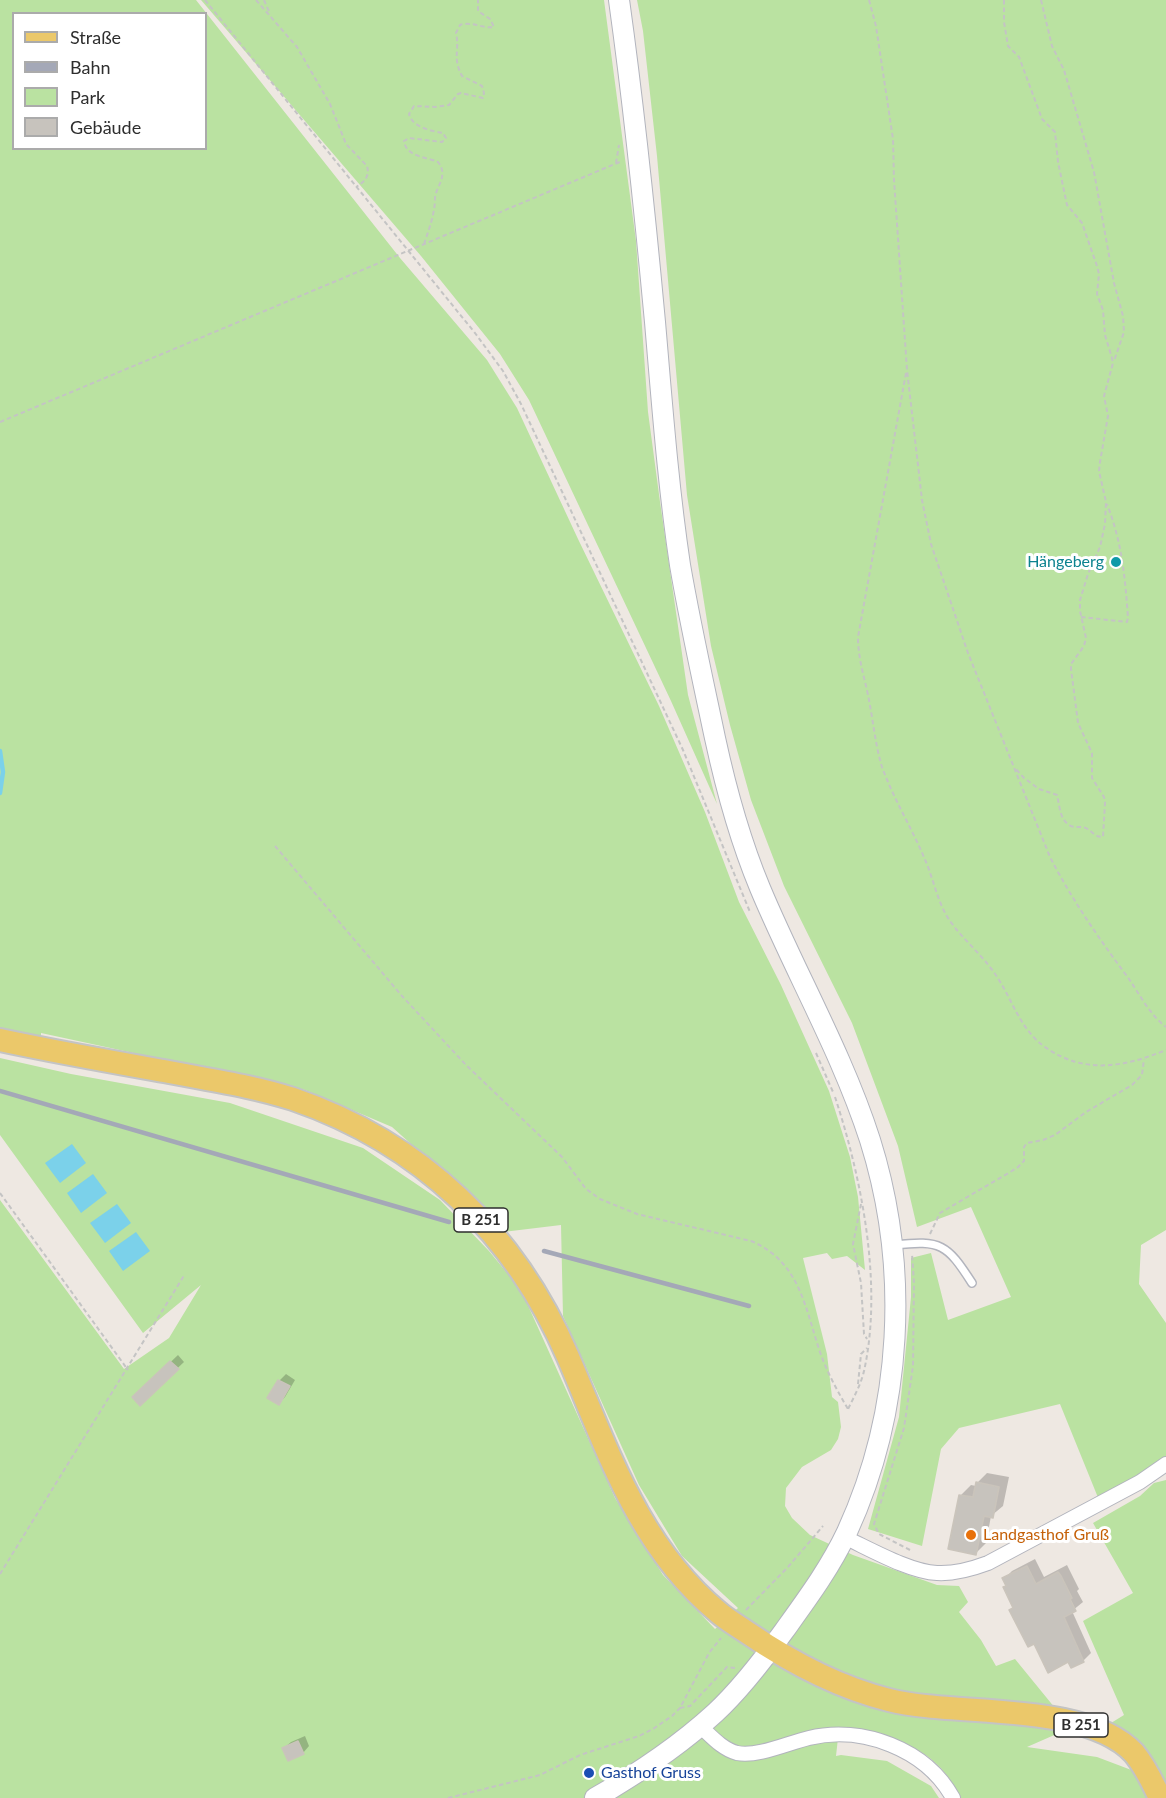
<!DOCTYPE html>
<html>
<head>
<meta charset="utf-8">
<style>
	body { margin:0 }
	#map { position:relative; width:1166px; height:1798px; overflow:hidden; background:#eee8e2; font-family:Lato,sans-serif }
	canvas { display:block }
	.legend { position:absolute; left:12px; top:12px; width:195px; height:138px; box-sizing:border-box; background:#fff; border:2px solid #ababab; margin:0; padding:8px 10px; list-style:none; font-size:18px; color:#2e2e2e }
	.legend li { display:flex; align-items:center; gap:12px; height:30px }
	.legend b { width:30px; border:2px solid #ababab }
</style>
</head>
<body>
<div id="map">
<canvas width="1166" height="1798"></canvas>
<ul class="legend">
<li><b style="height:8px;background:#ebc86a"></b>Straße</li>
<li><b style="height:8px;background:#a4a8b7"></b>Bahn</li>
<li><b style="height:16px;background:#bae2a1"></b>Park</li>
<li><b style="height:16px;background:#c7c3bd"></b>Gebäude</li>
</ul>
</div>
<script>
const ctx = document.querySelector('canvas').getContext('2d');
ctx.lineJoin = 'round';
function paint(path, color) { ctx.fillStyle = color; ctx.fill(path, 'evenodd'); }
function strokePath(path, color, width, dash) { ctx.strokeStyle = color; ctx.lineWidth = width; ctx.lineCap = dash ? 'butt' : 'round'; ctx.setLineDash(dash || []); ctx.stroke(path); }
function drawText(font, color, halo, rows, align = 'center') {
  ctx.font = font + ' Lato,sans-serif'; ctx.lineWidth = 6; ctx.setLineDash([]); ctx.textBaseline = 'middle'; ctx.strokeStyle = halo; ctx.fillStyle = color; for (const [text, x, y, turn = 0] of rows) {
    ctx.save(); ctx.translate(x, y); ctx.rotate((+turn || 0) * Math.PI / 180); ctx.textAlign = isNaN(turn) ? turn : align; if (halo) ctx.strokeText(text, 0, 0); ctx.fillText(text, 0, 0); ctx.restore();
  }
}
paint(new Path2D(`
	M0,0H196L400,258L487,360L517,408L578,539L659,706L705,812L739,902L781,985L829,1091L850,1157L858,1197L865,1270L847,1256L832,1259L827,1253L803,1258L827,1354L832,1397L838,1402L841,1427L838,1439L831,1450L802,1467L786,1488L785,1506L792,1518L810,1535L853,1555L937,1585L959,1586L968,1602L959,1612L981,1640L996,1666L1015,1659L1055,1708L963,1698L949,1720L1021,1722L1068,1729L1027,1747L1097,1757L1134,1771L1148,1792L1166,1783V1798H961C933,1742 895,1740 839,1729L836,1756L841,1755L887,1761L931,1786L939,1798H0V1200L124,1369L169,1338L201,1285L143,1333L0,1135V1058L71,1074L230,1103L363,1148L440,1200L489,1251L521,1290L615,1498L663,1575L715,1629L738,1608L682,1556L639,1485L563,1316L561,1225L503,1232L429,1160L392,1127L305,1090L41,1033V1043L0,1033ZM14,14H206V148H14Z
	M201,0H604L636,241L648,412L660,502L688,695L717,804L671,701L529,400L500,354L421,256Z
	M637,0H1166V1230L1141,1245L1139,1284L1166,1323V1458L1099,1500L1060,1404L959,1428L941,1449L922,1546L868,1529L899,1417L911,1297V1258L931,1253L948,1320L1011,1297L971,1207L917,1227L898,1146L852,1023L784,886L751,800L730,725L711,646L687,495L657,156L643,31Z
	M1166,1480V1783C1149,1754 1139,1743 1111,1723L1124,1715L1083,1621L1133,1593L1093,1523L1140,1496L1154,1483Z`), '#bae2a1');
paint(new Path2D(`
	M72,1144L86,1163L60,1183L45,1163Z
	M93,1174L107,1193L81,1213L67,1193Z
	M117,1204L131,1223L105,1243L90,1223Z
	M136,1232L150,1251L123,1271L109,1251Z`), '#7bd1ea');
paint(new Path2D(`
	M178,1355L184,1362L140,1404L134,1397Z
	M286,1374L295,1380L285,1397L279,1403V1381Z
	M987,1473L1009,1477L1003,1506L991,1516L986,1543L976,1553L961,1495L971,1485L976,1486L977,1483Z
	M1035,1559L1044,1577L1067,1565L1079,1589L1077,1591L1083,1602L1072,1611L1091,1653L1083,1661L1069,1660L1035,1642L1011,1610L1014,1607L1004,1579L1012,1571Z
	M305,1736L309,1746L303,1753L284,1748L291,1742Z`), '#0003');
strokePath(new Path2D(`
	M0,751L3,772L0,793`), '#7bd1ea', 4.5);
const building = new Path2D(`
	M170,1361L179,1369L140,1406L132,1397Z
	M278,1380L290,1386L279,1405L267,1398Z
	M976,1482L999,1487L993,1518L984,1516L976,1555L948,1549L959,1495L973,1497Z
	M1027,1566L1036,1584L1058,1572L1061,1576L1072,1598L1070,1599L1076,1611L1064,1617L1084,1662L1071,1668L1068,1662L1048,1673L1034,1644L1028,1647L1009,1610L1013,1608L1003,1587L1006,1586L1002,1578Z
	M298,1741L304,1754L288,1761L282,1748Z`);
paint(building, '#c7c3bd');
strokePath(building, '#cac4bb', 1.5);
const lane = new Path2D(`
	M895,1245C941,1240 947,1244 972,1283`);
const street = new Path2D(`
	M844,1537C870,1549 910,1572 937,1573C954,1574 972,1569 988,1563L1140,1482L1166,1464
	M700,1726C711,1736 722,1749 737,1753C758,1757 788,1743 809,1738C862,1725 926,1749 953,1798`);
const secondary = new Path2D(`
	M595,1798C637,1774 679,1746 715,1713C741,1689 763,1660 784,1631C807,1599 830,1568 847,1532C903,1410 910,1267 870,1140C842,1053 795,972 760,888C740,840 726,789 715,738C703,681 690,623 680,565C668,485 662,403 655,322C645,214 634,107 619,0`);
const primary = new Path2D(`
	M0,1040C56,1052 113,1062 169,1072C210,1080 253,1086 293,1099C421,1143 515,1233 568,1357C607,1448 638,1546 718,1612C727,1620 738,1626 748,1633C792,1663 837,1687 889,1700C957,1717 1085,1701 1134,1753C1145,1766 1153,1783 1160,1798`);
strokePath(lane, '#b2b4bd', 10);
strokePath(street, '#b2b4bd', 16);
strokePath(secondary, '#b2b4bd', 22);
strokePath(primary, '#c4c4c4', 26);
strokePath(new Path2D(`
	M205,0L475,333L503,371L521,404L683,750L750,912
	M256,0L297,47L330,104L346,144L367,166C370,177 364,182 356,187
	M264,0L270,14
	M869,0L876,26L893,139L894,180L907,370L922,500L931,544L968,653L1050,857C1072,900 1100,940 1129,979C1140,995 1150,1015 1166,1027
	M1004,0V22L1008,46L1019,57L1042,119L1055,132L1058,162L1067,205L1082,223L1097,266L1099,274L1097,294L1103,310L1105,335L1112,358L1113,363L1104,396L1108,416L1100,462L1099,471L1106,502L1105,524L1100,547L1088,574L1080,600V611L1086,638L1084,646L1071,664V669L1078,723L1092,753V778L1104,797L1105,803L1103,837C1095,837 1093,832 1086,828C1081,826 1076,828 1071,826C1059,820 1060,806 1057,795L1039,789L1024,778L1015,768
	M1041,0L1052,46L1064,70L1094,172L1114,283L1123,316L1124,332L1114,361
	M616,163L619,145
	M424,244C429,229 435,214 435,198C436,186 449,176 438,162C427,157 406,157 404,141L409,138L442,142L446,138L443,133C431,131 412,127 409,114L414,106L435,107L449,105L458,94L461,93L483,98L484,93L482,86L462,76C452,57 460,51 456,33L460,25C472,21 483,29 494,27L490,19L478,11V0
	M906,373L858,637C858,658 864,676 868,695C873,719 875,744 882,767C894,800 913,830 926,862C934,881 938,904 950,921C965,942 986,958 999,980C1014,1004 1021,1030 1045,1047C1085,1075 1124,1067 1166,1050
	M0,422L622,161
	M1081,617L1127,622L1128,618C1125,576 1122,543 1107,504
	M275,846L402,996L466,1065L562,1157L586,1189L600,1199L637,1214L751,1241C801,1262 805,1309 821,1355C828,1374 838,1392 848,1409
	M816,1053L833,1092
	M835,1097C862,1179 883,1286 864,1371C861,1384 854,1397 848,1409
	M0,1193L128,1370
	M861,1204L853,1244L861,1283L864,1334L867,1339
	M930,1234L940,1213L1017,1168L1024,1161V1147L1027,1143L1043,1140L1055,1135L1086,1112L1132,1085L1142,1075L1144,1059
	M858,1384L861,1354L867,1348
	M910,1550L879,1534L874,1524L904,1428L913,1366L914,1283L912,1254
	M0,1574L185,1274
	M746,1610L788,1567L823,1526
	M680,1708L690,1706L727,1667L735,1668
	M448,1798L540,1775L580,1755L639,1736L653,1729L672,1716L680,1708L709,1653L721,1638`), '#c4c4c4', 2, [4.5, 3]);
strokePath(lane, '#fff', 7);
strokePath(street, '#fff', 14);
strokePath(secondary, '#fff', 20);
strokePath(primary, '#ebc86a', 22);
strokePath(new Path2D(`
	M0,1091L449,1222
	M544,1251L749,1306`), '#a4a8b7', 4.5);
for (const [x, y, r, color] of [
	[1116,562,6,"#0f9aa8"],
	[971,1535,6,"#e8710a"],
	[589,1773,6,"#1a4fb4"]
]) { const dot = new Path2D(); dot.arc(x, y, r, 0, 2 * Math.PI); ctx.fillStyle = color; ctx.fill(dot); strokePath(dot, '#fff', 2); }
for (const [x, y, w] of [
	[481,1220,54],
	[1081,1725,54]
]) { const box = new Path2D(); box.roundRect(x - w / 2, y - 12, w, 24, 4.5); ctx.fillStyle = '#fff'; ctx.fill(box); strokePath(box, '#2e2e2e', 1.5); }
drawText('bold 15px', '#2e2e2e', null, [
	["B 251",481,1220],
	["B 251",1081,1725]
]);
drawText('16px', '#0d838f', '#fff', [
	["Hängeberg",1104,562]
], 'right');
drawText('16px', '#c56008', '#fff', [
	["Landgasthof Gruß",983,1535]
], 'left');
drawText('16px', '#164399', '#fff', [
	["Gasthof Gruss",601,1773]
], 'left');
</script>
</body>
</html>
